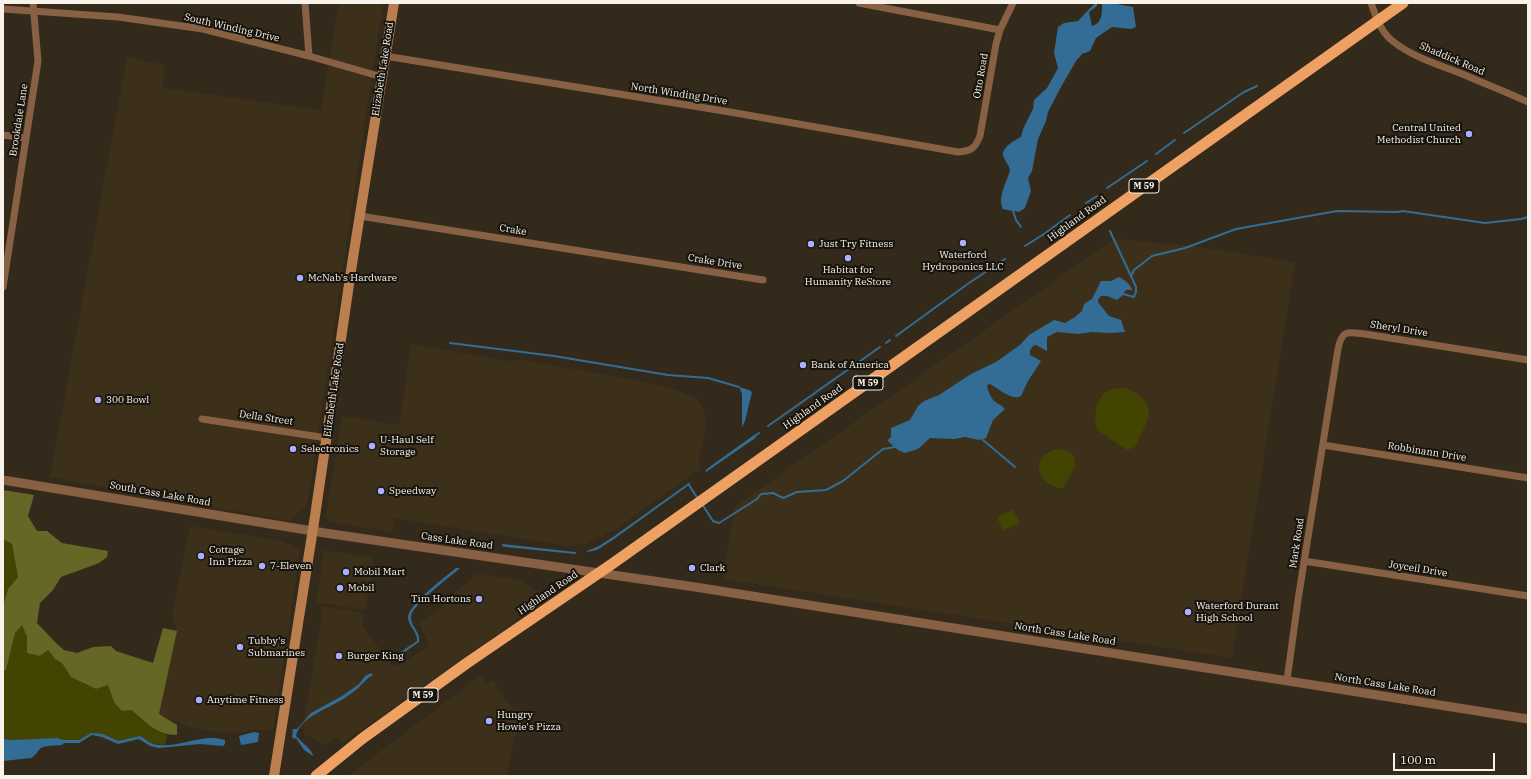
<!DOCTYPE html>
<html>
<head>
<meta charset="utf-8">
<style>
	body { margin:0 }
	#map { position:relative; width:1531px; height:779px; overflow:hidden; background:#332a1b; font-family:"IBM Plex Serif",serif }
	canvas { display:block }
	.frame { position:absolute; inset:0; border:4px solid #f8f2e8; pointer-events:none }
	.scale { position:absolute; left:1393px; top:753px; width:102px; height:18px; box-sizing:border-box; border:2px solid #f8f2e8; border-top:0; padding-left:5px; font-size:12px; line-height:14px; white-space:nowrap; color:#f8f2e8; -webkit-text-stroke:3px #17130d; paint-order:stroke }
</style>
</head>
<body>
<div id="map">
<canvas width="1531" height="779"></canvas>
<div class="frame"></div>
<div class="scale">100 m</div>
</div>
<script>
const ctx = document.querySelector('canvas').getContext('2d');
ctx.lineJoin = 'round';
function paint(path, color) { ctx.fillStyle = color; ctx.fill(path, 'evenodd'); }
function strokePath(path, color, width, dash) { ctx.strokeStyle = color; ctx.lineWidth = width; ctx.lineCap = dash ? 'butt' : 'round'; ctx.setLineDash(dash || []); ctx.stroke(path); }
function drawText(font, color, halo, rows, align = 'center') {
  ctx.font = font + ' "IBM Plex Serif",serif'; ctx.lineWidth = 4; ctx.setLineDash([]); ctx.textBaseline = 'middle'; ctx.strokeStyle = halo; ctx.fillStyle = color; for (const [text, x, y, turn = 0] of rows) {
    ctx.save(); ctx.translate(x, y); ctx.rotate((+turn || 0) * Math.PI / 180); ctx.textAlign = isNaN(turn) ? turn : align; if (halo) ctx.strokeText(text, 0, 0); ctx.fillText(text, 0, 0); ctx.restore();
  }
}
paint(new Path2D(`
	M339,3H383L307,506L289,521L50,477L127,57L165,65L163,88L321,110Z
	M1114,239L1194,246L1295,262L1232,658L723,579L734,507Z
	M411,344L508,361L523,360L636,380L671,388L696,398L705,412L706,427L699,460L700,469L614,530L585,544L568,546L394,518L392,532L330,522L326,515L342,416L399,425Z
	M190,526L282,541L300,550L273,731L253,729L244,732L207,731L197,729L158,714L177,631L172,616Z
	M324,550L374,558L365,610L316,602Z
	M477,574L522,580L536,591L530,611L344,742L336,737L325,745L304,734L303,726L323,606L364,613L362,625L394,668L429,646L419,623L443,606L446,599Z
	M481,675L487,683L493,681L519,717L507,776H348Z`), '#3c301a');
paint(new Path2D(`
	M1125,388C1162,403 1148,420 1135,447L1127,450L1097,430C1094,415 1094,399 1109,390C1113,388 1120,389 1125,388Z
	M1057,449L1067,450L1074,456L1075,467L1063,488C1051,489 1035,476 1040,462C1043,454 1050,451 1057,449Z
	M1013,510L1020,523L1003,531L997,517Z
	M5,539L12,544L18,577L8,589L3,607V540Z
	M22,625L27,637L48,650L55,659L62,663L71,677L96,689L108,685L114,702L131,710L154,729L167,735L165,745L151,743L140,736L118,741L103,734L88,735L79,740H63L57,738L11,740L3,739V671L6,670L15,633Z`), '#434401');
paint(new Path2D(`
	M3,490L34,495L28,516L37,531H47L62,543L108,551L107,557L99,563L61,577L53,590L40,603L37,623L57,644L64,650L77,653L93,647L111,646L116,651L153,663L163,628L177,631L159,714L177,725V735C155,735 147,722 131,710L122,711L114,702L108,685L96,689L71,677L62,663L55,659L48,650L40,656L27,653V637L22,625L15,633L6,670L3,671V607L8,589L18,577L12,544L5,540H3Z`), '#666726');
paint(new Path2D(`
	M1095,3H1097V6L1089,12L1092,26C1103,23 1102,12 1102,3H1111L1133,7L1136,27L1131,29L1112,27L1096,38L1090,51L1082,54L1076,61L1061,87L1048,112L1046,121L1038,139L1032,171L1028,178L1031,191L1025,208L1019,212L1003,209C997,197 1007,182 1010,170C1009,165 1004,160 1003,155C1002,147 1015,140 1021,137L1023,129L1033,109L1034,100L1047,88L1058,68L1054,53L1058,27L1064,23L1078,21Z
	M1119,277C1124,279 1131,285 1132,290H1126L1122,296L1117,300L1107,296H1101L1098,299V302L1109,316L1121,320L1125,332L1110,333L1092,332L1078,334L1057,332L1047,337V351L1036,345L1033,346L1030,350V355L1041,361L1028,381L1021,396C1012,401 999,389 990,384L987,385C987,389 991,398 994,401C998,404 1002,405 1005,409L993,420L986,438L979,440L965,437L954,439L930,438L918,449L905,453L898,450L888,441V440L891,437V428L910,420L918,406L924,401L939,395L971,374L996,362L1020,345L1029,335L1054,320L1065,323L1075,317L1082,311L1084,304L1092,299L1101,281H1111Z
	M739,387L749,390L752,392L745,421L742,427V394Z
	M754,435L756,437L754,439L706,472L705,471L708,468Z
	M690,482L689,485L614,539L597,550L587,552V551L599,546L613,537Z
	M502,544L575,552L577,553L575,554L506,547L502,546Z
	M456,568H460C450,577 413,604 411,616C410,626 421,632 419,642L392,661L390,659L417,641C418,632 408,626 408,617C409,604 445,577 456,568Z
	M371,673L373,675C367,678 366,681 361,685C357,690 351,693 346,697C331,708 300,716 296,736C301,742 313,750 313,756L304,750L296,738L294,739L292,737L293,729H297L311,713L342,696L359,684L365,676Z
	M254,732L259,733L258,742L241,745L239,736Z
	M91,733L103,734L118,741L140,736C144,738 148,742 153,744C177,750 202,732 225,740V744L223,746L200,744L159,748L150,746L139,739L118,744L102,737L92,735L79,743H64L62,745C56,746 46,745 41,748C37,751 36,756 31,758L3,761V739L11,740L57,738L63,740H79Z`), '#336d95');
strokePath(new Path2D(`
	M1184,133L1244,92L1257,86
	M1156,154L1175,140
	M1107,188L1147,161
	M1086,203L1097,196
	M1013,211L1016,220L1021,227
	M1110,231L1136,287V292L1134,297L1123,294
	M1025,246L1044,234L1070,215
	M1131,276L1134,270L1152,256L1185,248L1236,229L1337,211L1397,212L1403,211L1485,223L1521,219L1528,217
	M896,336L969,283L1005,259
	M450,343L554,356L668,375L708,378L739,387
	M886,343L890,340
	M768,426L880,347
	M755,436L759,433
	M983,440L1015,467
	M689,485L698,499
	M702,504L713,521L719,523L757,499L761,494L773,493L783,498L797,492L826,490L843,481L883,449L895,447`), '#336d95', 2);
strokePath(new Path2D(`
	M305,3L309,56
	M859,3L1000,30
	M1371,3C1376,16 1379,28 1389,38C1409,56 1437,64 1460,73C1483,83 1506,92 1528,102
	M3,9L118,17L203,29L309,56L382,77
	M385,56L730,112L958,152C972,151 975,148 980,136L996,44L1000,30L1013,3
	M3,135L26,138
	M360,216L763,280
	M3,287L38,61L33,3
	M202,419L327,438
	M1323,445L1528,478
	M1304,561L1528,596
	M1287,680L1298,600L1338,349C1342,329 1348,332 1365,334L1528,360`), '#886144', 7);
strokePath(new Path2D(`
	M3,480L325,533L695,587L1528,719`), '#886144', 9);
strokePath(new Path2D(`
	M274,776L315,516L352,264L394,3`), '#bb7e4e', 10);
strokePath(new Path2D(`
	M316,776L363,738L467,663L612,564L1403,3`), '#efa164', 11);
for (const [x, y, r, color] of [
	[1469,134,4,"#acaffb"],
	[963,243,4,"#acaffb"],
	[811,244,4,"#acaffb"],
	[848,258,4,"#acaffb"],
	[300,278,4,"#acaffb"],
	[803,365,4,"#acaffb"],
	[98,400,4,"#acaffb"],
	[372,446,4,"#acaffb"],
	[293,449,4,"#acaffb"],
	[381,491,4,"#acaffb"],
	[201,556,4,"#acaffb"],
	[262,566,4,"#acaffb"],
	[692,568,4,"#acaffb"],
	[346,572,4,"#acaffb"],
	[340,588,4,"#acaffb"],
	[479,599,4,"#acaffb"],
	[1188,612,4,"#acaffb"],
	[240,647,4,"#acaffb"],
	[339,656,4,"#acaffb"],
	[199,700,4,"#acaffb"],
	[489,721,4,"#acaffb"]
]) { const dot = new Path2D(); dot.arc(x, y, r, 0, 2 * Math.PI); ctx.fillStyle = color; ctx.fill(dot); strokePath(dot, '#17130d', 1.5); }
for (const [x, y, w] of [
	[1144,186,30],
	[868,383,30],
	[423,695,30]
]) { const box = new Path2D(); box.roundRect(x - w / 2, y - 7, w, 14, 3); ctx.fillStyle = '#17130d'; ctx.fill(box); strokePath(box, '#f8f2e8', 1); }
drawText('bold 9px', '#f8f2e8', null, [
	["M 59",1144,186],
	["M 59",868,383],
	["M 59",423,695]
]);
drawText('10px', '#f8f2e8', '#17130d', [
	["South Winding Drive",232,28,13],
	["Shaddick Road",1452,59,23],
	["Elizabeth Lake Road",383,69,-81],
	["Otto Road",981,76,-80],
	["North Winding Drive",679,94,9],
	["Brookdale Lane",19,120,-81],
	["Highland Road",1077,219,-36],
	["Crake",513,230,9],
	["Crake Drive",715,262,9],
	["Sheryl Drive",1399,329,9],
	["Elizabeth Lake Road",334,390,-82],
	["Highland Road",813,407,-35],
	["Della Street",266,418,8],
	["Robbinann Drive",1427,452,9],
	["South Cass Lake Road",160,494,10],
	["Cass Lake Road",457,541,8],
	["Mark Road",1297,543,-81],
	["Joyceil Drive",1418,569,9],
	["Highland Road",548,593,-34],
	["North Cass Lake Road",1065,634,9],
	["North Cass Lake Road",1385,685,9]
]);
drawText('10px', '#f8f2e8', '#17130d', [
	["Central United",1461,128,"right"],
	["Methodist Church",1461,140,"right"],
	["Just Try Fitness",819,244],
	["Waterford",963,255,"center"],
	["Hydroponics LLC",963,267,"center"],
	["Habitat for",848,270,"center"],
	["Humanity ReStore",848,282,"center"],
	["McNab's Hardware",308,278],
	["Bank of America",811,365],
	["300 Bowl",106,400],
	["U-Haul Self",380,440],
	["Storage",380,452],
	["Selectronics",301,449],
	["Speedway",389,491],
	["Cottage",209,550],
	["Inn Pizza",209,562],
	["7-Eleven",270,566],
	["Clark",700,568],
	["Mobil Mart",354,572],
	["Mobil",348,588],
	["Tim Hortons",471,599,"right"],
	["Waterford Durant",1196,606],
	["High School",1196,618],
	["Tubby's",248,641],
	["Submarines",248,653],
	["Burger King",347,656],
	["Anytime Fitness",207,700],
	["Hungry",497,715],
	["Howie's Pizza",497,727]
], 'left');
</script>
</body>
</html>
